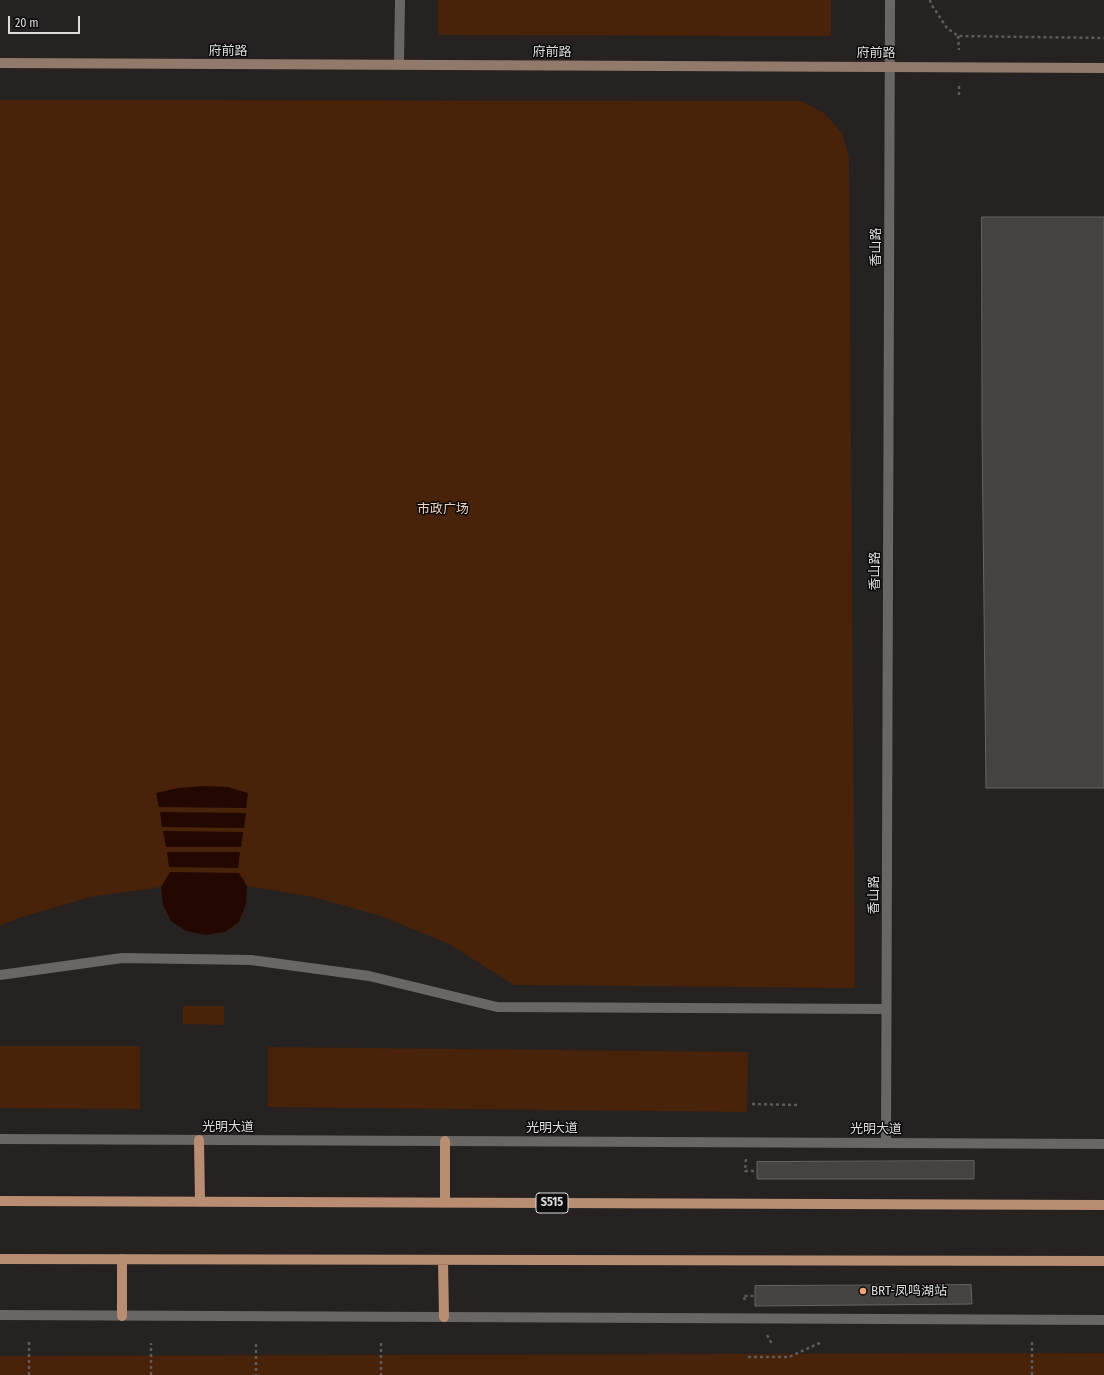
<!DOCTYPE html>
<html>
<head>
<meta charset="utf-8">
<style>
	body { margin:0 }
	#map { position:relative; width:1104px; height:1375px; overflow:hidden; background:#252221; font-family:"Fira Sans Condensed",sans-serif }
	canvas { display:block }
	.scale { position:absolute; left:8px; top:16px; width:72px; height:18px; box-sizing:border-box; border:2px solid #dddcdb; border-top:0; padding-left:5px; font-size:12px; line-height:14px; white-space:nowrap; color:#dddcdb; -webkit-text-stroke:3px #0d0c0c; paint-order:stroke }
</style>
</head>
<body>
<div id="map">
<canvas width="1104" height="1375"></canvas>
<div class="scale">20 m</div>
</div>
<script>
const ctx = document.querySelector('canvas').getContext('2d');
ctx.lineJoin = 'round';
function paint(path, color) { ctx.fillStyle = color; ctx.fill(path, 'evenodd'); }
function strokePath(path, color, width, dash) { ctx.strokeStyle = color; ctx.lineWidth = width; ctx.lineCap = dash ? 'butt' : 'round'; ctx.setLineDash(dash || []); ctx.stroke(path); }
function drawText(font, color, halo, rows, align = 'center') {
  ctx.font = font + ' "Fira Sans Condensed","Noto Sans SC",sans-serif'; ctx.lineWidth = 3; ctx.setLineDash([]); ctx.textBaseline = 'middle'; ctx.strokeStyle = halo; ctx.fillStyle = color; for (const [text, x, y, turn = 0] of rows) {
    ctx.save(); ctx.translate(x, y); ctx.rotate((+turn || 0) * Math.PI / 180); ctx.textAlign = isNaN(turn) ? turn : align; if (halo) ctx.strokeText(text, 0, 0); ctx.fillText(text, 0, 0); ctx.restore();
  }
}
paint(new Path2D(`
	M438,0H831V36L438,35Z
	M0,100L801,101L824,113L842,133L849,157L855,988L514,985L449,944L381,916L313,897L247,886C245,898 246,912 239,922C223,941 189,937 172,921C162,912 163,899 161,887L90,897L19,918L0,926Z
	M183,1006H224V1025L183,1024Z
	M0,1046H140V1109L0,1108Z
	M268,1047L748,1052L747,1112L268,1107Z
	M1104,1353V1375H0V1356Z`), '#482209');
paint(new Path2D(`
	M204,786L228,787L248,793L246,808L159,807L156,793L178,788Z
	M160,812L245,813H246L244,828L162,827Z
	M163,831L243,832L241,847H166Z
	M167,852H240L238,868L169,867Z
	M170,872L239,873L247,886L246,904L239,922L225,932L206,935L186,931L171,921L163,905L161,887Z`), '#220800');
const building = new Path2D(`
	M982,217H1104V788H986L982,426Z
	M974,1161V1179H757V1162Z
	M971,1285L972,1304L755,1306V1286Z`);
paint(building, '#454341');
strokePath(building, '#676462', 1);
strokePath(new Path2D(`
	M930,0L931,4L947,28L958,36L1104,38
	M958,36L959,50
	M959,95V85
	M752,1104L800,1105
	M746,1159L745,1171H757
	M745,1300L743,1296H755
	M767,1335L772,1344
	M381,1343V1375
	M256,1344V1375
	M748,1357H789L820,1343
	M29,1375V1341
	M151,1375V1343
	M1032,1375V1342`), '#5e5b5a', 2.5, [3, 3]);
strokePath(new Path2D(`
	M399,64L400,0
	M0,975L122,958L251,960L369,976L497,1007L886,1009
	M0,1139L1104,1144
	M0,1315L1104,1320`), '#696664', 10);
strokePath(new Path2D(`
	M886,1142L890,0`), '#696664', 10);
strokePath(new Path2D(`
	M0,63L1104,68`), '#917a6b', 10);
strokePath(new Path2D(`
	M199,1140L200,1202
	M445,1141V1203
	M0,1201L1104,1205
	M0,1259L1104,1261
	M122,1259V1316
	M443,1260L444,1317`), '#b98d72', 10);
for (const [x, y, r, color] of [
	[863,1291,4,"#efa376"]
]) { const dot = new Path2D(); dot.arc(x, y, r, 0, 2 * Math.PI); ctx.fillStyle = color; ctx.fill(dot); strokePath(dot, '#0d0c0c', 1.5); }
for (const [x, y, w] of [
	[552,1203,32]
]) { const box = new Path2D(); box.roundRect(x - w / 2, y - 10, w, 20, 3); ctx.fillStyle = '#0d0c0c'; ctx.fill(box); strokePath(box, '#dddcdb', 1); }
drawText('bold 12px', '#dddcdb', null, [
	["S515",552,1203]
]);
drawText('13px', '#dddcdb', '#0d0c0c', [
	["府前路",228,51],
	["府前路",552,52],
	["府前路",876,53],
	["香山路",876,247,-90],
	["香山路",875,571,-90],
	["香山路",874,895,-90],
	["光明大道",228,1127],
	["光明大道",552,1128],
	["光明大道",876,1129]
]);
drawText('13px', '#f3d0bc', '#0d0c0c', [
	["市政广场",443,509]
]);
drawText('13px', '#dddcdb', '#0d0c0c', [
	["BRT-凤鸣湖站",871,1291]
], 'left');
</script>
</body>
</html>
